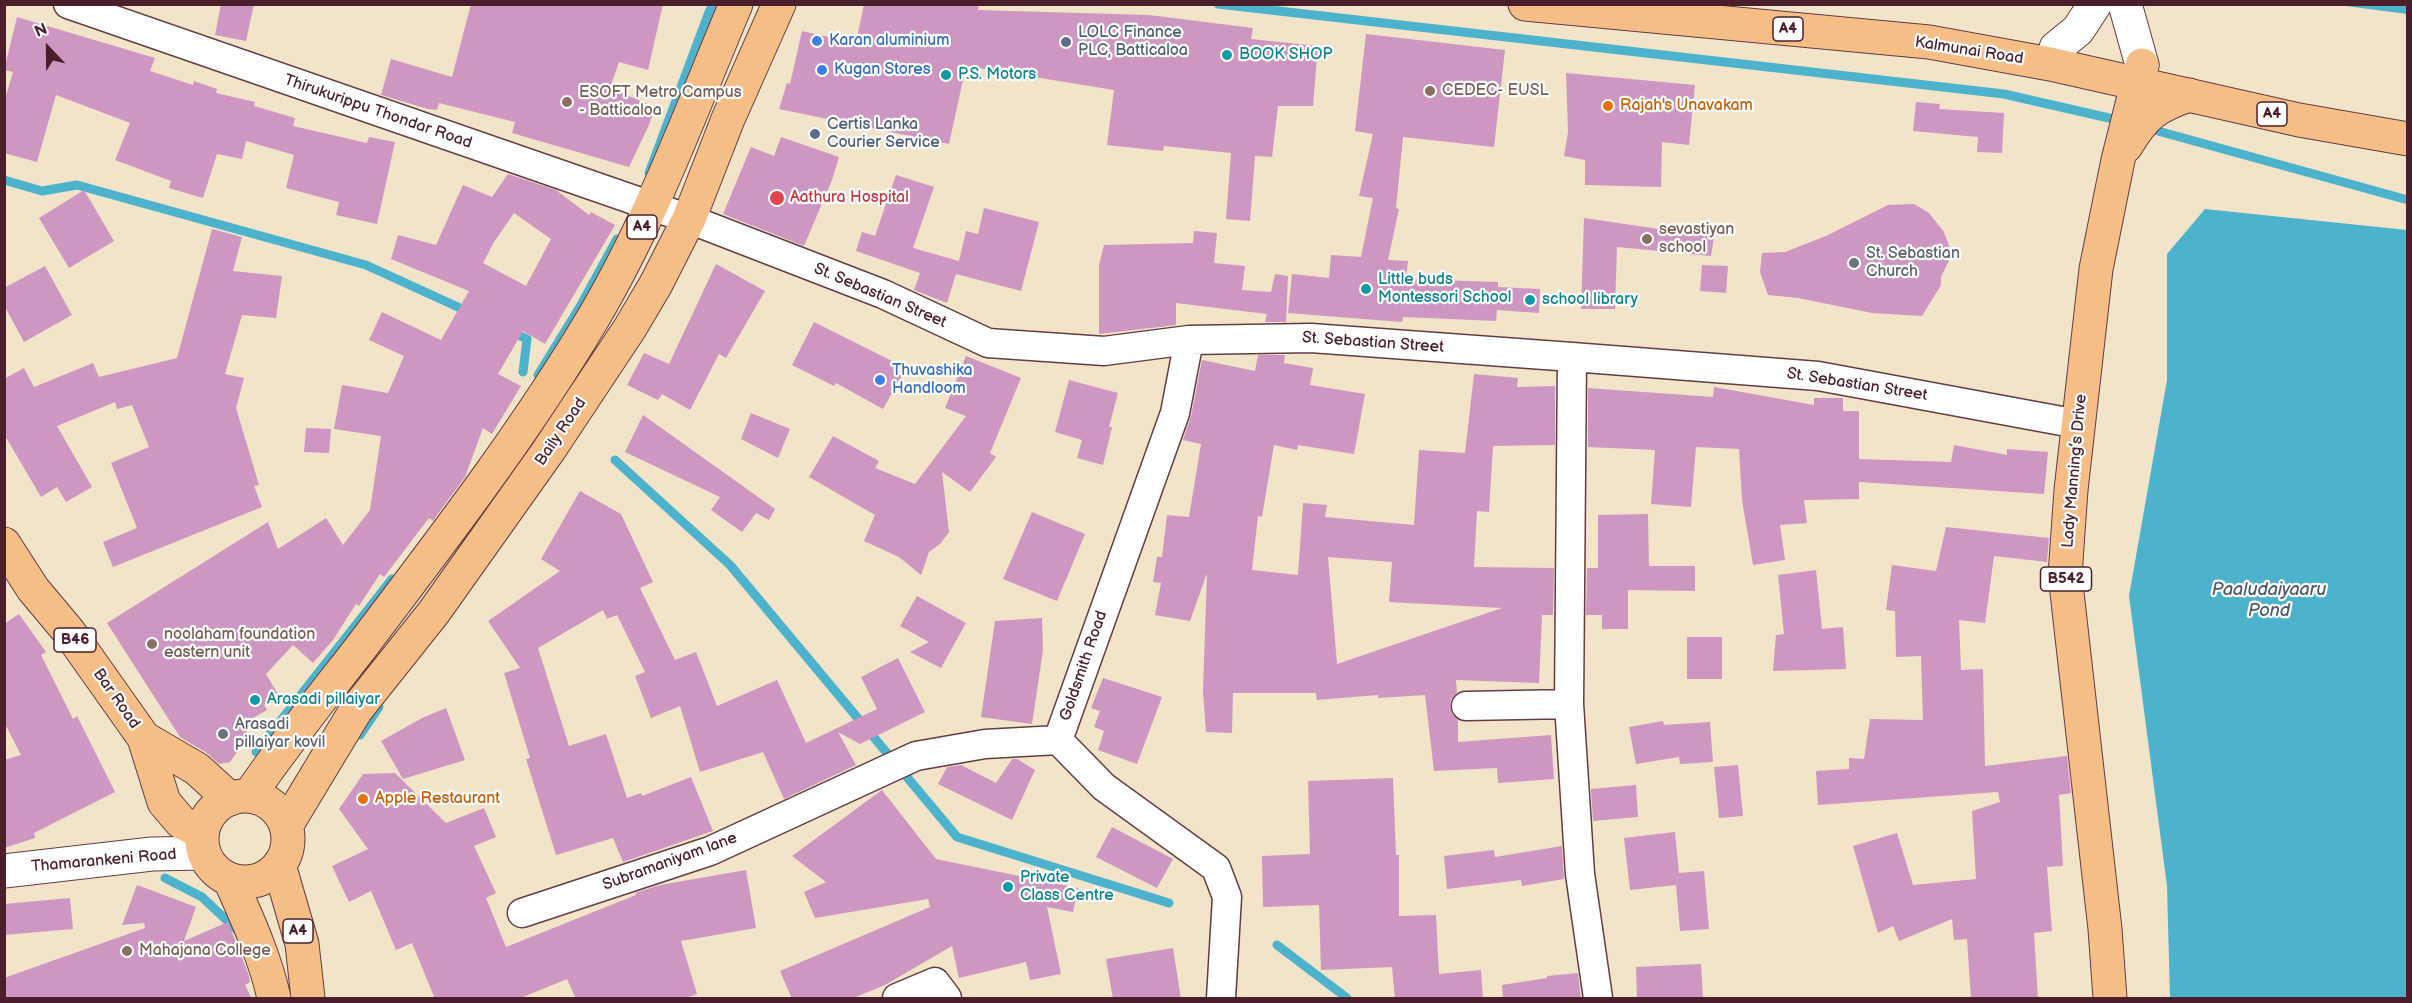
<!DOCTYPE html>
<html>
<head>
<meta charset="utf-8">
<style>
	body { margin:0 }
	#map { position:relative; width:2412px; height:1003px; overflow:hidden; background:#f1e4c8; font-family:"Balsamiq Sans",sans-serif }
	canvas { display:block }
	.frame { position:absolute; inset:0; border:6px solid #4a1f2b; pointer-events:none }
	.north { position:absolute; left:18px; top:18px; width:60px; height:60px; -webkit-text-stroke:4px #fff; paint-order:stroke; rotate:338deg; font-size:16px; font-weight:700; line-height:24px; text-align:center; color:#4a1f2b }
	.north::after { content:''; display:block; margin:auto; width:21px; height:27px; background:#4a1f2b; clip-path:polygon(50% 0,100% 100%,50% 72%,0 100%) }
</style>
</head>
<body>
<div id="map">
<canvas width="2412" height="1003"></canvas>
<div class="frame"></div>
<div class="north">N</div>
</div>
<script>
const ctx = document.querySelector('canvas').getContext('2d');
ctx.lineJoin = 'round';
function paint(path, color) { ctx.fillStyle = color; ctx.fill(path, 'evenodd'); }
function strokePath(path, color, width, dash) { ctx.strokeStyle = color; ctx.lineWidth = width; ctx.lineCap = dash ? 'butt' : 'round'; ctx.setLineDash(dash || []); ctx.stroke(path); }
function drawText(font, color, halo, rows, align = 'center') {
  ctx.font = font + ' "Balsamiq Sans",sans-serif'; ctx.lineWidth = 4.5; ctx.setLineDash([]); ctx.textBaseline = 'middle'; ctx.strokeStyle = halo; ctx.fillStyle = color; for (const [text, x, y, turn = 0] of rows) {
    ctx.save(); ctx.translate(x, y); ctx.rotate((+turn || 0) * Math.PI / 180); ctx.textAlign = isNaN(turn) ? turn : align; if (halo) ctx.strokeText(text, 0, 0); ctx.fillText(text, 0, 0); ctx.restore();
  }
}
paint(new Path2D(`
	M2338,5H2407V14Z
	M2205,209L2407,230V998H2170L2167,886L2129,596L2167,380V254Z`), '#4db3cc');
strokePath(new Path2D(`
	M1218,4L2004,94L2122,121
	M2147,128L2408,200
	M649,173L709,12L714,4
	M4,180L42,191L77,185L366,265L471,313
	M510,331L527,339L523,372
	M538,375L581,305L617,239
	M615,460L730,565L957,837L1169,903
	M360,735L379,707
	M256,752L392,579
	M165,878L202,897L238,931
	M1277,945L1347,998`), '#4db3cc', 9);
paint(new Path2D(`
	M221,4H254L246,41L215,35Z
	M471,4H663L648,70L619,62L610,88L655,107L649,125L629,167L512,133L515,122L439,103L437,110L428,109L381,95L391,59L452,77Z
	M864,4H979L978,10L1149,15L1253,28L1251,39L1318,46L1313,106H1278L1272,157L1255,156L1250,221L1226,219L1231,153L1164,146L1163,151L1107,145L1114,90L966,66L949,144L779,109L787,83L790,84L802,31L856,43Z
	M17,17L155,58L150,71L193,85L194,81L217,89L216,93L255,102L254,106L295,118L293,126L367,143L369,137L395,142L377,224L336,215L339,202L286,188L294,155L246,141L242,159L217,154L203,198L169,188L171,181L115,160L130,123L56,95L37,162L4,153V102L13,72L4,70Z
	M1366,34L1505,50L1494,147L1403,137L1396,208L1399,209L1388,260L1408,261L1406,279L1498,282V287L1540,289L1539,313L1497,310L1496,321L1403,317L1402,322L1288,313L1292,274L1329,278L1331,255L1361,257L1373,198L1359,196L1373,134L1355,131Z
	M1566,73L1695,85L1689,145L1662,142L1661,187L1585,185V160L1564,156L1568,132Z
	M1916,102L1940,104L1939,109L2004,113L2002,153L1977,152L1978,137L1913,131Z
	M781,137L839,157L832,180L804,246L723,214L751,147L774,156Z
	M508,174L556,190L589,215L591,212L615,225L545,344L523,331L498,374L521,386L492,434L483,428L465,477L437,515L433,521L429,518L384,577L380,574L359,606L356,604L333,640L313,663L293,645L266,674L279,696L264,705L267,710L242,724L249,735L230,762L219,764L207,753L180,737L107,623L268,522L278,549L326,518L343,545L370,510L381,436L334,429L342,385L388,393L404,356L369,340L382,312L441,340L469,291L391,259L398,235L436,245L463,185L492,197ZM514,213L551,239L526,286L483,263L494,242Z
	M896,175L934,187L913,248L959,261L966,231L978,234L984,208L1039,222L1021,291L956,274L947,303L914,290L920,273L856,251L862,232L875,236Z
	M84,190L114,241L69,268L39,218Z
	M1914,204L1929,213L1944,232L1952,254L1941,277V285L1922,316L1872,313L1798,298L1768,295L1760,272L1762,253L1785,252L1826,236L1888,205Z
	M1584,218L1714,237L1711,256L1617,247L1615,309H1581Z
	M212,229L242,237L233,271L282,276L276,318L242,315L225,374L244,378L236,408L259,485L254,486L262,507L113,567L103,542L137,528L111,463L149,447L132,405L117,409L115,402L57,426L92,487L66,502L57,487L41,497L4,434V379L24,368L34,387L93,363L99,377L177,358Z
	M1194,231L1217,233L1214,263L1245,266L1242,290L1271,292L1275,274L1288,276L1286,322H1265L1267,314L1176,303V325L1099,334V265L1104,245L1193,243Z
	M716,264L765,291L726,358L719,354L690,410L662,394L658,400L627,385L644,353L669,364Z
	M1702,265L1728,266L1726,293L1700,291Z
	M45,266L72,315L24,342L4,305V288Z
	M814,322L906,368L883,409L836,383L834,386L792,365Z
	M1258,355H1285L1284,363L1313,368L1310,385L1365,394L1354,454L1298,445L1297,450L1274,445L1262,517L1258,516L1252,570L1298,575L1303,503L1327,505L1325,517L1414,525L1419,450L1465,453L1474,374L1518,378L1517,387L1555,386V445L1493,446L1489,512L1477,511L1474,567L1554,568L1553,615H1542L1539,683L1456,680L1457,693L1451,699L1450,706L1452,714L1458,720V742L1551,735L1554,779L1498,783L1497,768L1434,771L1425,695L1378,698V695L1317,700L1316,693H1233L1232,733L1206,732L1203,692L1207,573L1190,621L1155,615L1161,583L1153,582L1157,557H1162L1167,515L1189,517L1201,444L1183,440L1191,416L1202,360L1255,371ZM1328,557L1392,562L1389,602L1502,608L1337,664Z
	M966,356L1021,378L990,453L996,457L970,492L942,472L949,532L940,544L929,552L921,575L899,557L864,541L875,515L809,477L833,436L879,461L875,468L915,484L966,416L945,408Z
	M1069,380L1118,393L1109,427H1112L1103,465L1077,458L1082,440L1055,432Z
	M1714,387L1814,405V398H1843V411H1859V459L1951,462L1954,445L2007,455V449L2048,452L2044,494L1859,482V499L1804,500L1807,523L1780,525L1785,560L1753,565L1742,500L1739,449L1696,447L1691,507L1651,504L1655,450L1588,447V388L1713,397Z
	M751,413L790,429L778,458L741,439Z
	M643,415L775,509L769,520L756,513L742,532L711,510L720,497L625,452Z
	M306,428L331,429L329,453L304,452Z
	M580,491L621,514L653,582L640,588L675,660L696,652L717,706L777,680L806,743L877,709L861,677L898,658L925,712L860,744L838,732L856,765L784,799L763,752L700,772L680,706L651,718L635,676L645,672L617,615L607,619L603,610L538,648L569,746L606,734L627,798L641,793L642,796L691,777L713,831L623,862L613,838L556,855L526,759L530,758L504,673L520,668L488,621L560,571L541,559Z
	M1032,512L1085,534L1057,601L1003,579Z
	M1648,514L1649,566H1695V591L1628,590V629H1602V615H1586L1587,568H1598V515Z
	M1946,527L2049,538L2047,562L1994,556L1985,623L1959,620L1961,670L1983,669L1985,766L2067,756L2071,793L2059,795L2063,866L2047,867L2052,931L2034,933L2038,999H1971L1967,939L1954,940L1952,919L1899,941L1893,926L1878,933L1853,846L1897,833L1913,885L1976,879L1972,811L2000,802L1998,792L1818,805L1816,771L1849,769V758L1864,759L1870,719L1923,720L1921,656L1896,657L1895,611L1886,610L1892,565L1936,571Z
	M1816,570L1822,629L1843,627L1846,669L1773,671L1776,635L1784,634L1778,575Z
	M917,596L966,623L941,668L910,652L929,642L900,626Z
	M19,614L46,652L41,655L73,719L77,716L115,792L34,833L35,838L4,848V760L21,755L4,722V624Z
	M1042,618L1043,650L1032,724L981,717L995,621Z
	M1687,637H1722V679H1687Z
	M1103,678L1162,697L1137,764L1098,750L1104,731L1094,727L1100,711L1091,708Z
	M446,708L465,760L403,779L381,741L422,718Z
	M1663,721L1664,725L1710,722L1713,762L1680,764L1679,757L1636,764L1629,727Z
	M1012,759H1017L1035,770L1012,820L938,784L947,767L961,765L996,783Z
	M1738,765L1743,816L1719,818L1714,767Z
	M395,773L446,823L484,808L496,837L474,846L496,893L486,898L506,947L636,895L635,893L660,885L746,870L756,928L681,941L697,994L683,999H576L567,979L518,999H435L412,943L396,950L371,891L349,902L332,866L368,849L339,809L363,774Z
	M1393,778L1396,855H1399V916L1436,915L1439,974L1481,970L1483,999H1395L1392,967L1321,970L1319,905L1263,907L1262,856L1310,854L1308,781Z
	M1636,785L1638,817L1593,821L1591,789Z
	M882,790L936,859L1078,888L1073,912L1047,907L1061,974L1030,980L1026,962L959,978L952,946L885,985L851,999H792L780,971L930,907L928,899L815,918L804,892L826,882L792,856Z
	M1112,827L1173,859L1157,888L1096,857Z
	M1675,832L1679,873L1704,871L1709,929L1680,931L1676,885L1630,890L1624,838Z
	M1562,846L1564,879L1522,886L1521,880L1447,889L1444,856L1494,850L1495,857Z
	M137,885L196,907L184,941L228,922L248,973L250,982L245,985L252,999H4V978L145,928L144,923L122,925Z
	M70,898L73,929L4,935V904Z
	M1173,948L1181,999H1113L1106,959Z
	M1701,964L1703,999H1637L1636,967Z
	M1578,973L1581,999H1503L1502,985L1547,978V976Z`), '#ce97c2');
const minor = new Path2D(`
	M68,4L689,219L883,294L988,343L1104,351L1189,340L1311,338L1572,357L1818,376L2078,424
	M1189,340L1175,413L1058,740L1104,787L1216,868L1227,897L1221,998
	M1572,357L1569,704L1580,874L1598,998
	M1466,706L1569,704
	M522,913L710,851L916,756L985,744L1058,740
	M897,998L935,982L947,998`);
const tertiary = new Path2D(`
	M2125,4L2142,65
	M2056,48L2078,30L2095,4
	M4,871L152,854L204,853`);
const primary = new Path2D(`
	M2126,146C2145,114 2155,107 2189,95
	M4,544L33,589L69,632L144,738L164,802L181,822L202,833
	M144,738L197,769L230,799
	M2110,998L2105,929L2065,575L2071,490L2096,269L2118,160L2142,65`);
const trunk = new Path2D(`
	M1525,4L1929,42L2050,64L2299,120L2408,139
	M249,796C284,744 324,695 362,646C442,540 524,434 592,320C651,221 691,111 736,4
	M202 839a43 43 0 1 1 86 0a43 43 0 1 1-86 0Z
	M286,826L356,710L434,612L549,450L630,328L656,284L689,219L728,119L779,4
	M279,865L302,944L308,998
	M230,880C247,918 265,957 274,998`);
strokePath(minor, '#633d43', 31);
strokePath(tertiary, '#633d43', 35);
strokePath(primary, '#633d43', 35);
strokePath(trunk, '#633d43', 35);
strokePath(minor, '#fff', 28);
strokePath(tertiary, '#fff', 33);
strokePath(primary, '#f6be87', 33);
strokePath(trunk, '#f6be87', 33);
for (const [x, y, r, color] of [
	[817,41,6,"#3f7fe0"],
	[1066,42,6,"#5c6f8a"],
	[1227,55,6,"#0f9aa8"],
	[822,70,6,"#3f7fe0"],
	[946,75,6,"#0f9aa8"],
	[1430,91,6,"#8d6e63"],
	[567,102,6,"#8d6e63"],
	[1608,106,6,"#e8710a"],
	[815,134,6,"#5c6f8a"],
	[777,198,8,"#e0444e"],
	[1647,239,6,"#8d6e63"],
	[1854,263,6,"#6b7280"],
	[1366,289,6,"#0f9aa8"],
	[1530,300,6,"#0f9aa8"],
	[880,380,6,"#3f7fe0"],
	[152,644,6,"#8d6e63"],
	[255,700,6,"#0f9aa8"],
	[223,734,6,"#6b7280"],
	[363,799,6,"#e8710a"],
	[1008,887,6,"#0f9aa8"],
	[127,951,6,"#8d6e63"]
]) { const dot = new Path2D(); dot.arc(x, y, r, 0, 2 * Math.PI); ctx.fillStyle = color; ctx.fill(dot); strokePath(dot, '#fff', 2); }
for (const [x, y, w] of [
	[1788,29,30],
	[2272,114,30],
	[642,227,30],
	[2066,579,51],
	[75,640,42],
	[298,931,30]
]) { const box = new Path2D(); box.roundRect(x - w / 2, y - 12, w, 24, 4.5); ctx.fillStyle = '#fff'; ctx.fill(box); strokePath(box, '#4a1f2b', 1.5); }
drawText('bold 15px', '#4a1f2b', null, [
	["A4",1788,29],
	["A4",2272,114],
	["A4",642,227],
	["B542",2066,579],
	["B46",75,640],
	["A4",298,931]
]);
drawText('16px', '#4e5e75', '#fff', [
	["LOLC Finance",1078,33],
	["PLC, Batticaloa",1078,51],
	["Certis Lanka",827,125],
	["Courier Service",827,143]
], 'left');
drawText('16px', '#366cbe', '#fff', [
	["Karan aluminium",829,41],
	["Kugan Stores",834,70],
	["Thuvashika",892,371],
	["Handloom",892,389]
], 'left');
drawText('16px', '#4a1f2b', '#fff', [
	["Kalmunai Road",1969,51,9],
	["Thirukurippu Thondar Road",378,112,19],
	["St. Sebastian Street",880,296,23],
	["St. Sebastian Street",1373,343,4],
	["St. Sebastian Street",1857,385,9],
	["Baily Road",561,432,-56],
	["Lady Manning’s Drive",2075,471,-85],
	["Goldsmith Road",1084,666,-71],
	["Bar Road",116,699,55],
	["Thamarankeni Road",104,861,-5],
	["Subramaniyam lane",670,862,-20]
]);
drawText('16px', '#0d838f', '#fff', [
	["BOOK SHOP",1239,55],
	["P.S. Motors",958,75],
	["Little buds",1378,280],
	["Montessori School",1378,298],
	["school library",1542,300],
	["Arasadi pillaiyar",267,700],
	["Private",1020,878],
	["Class Centre",1020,896]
], 'left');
drawText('16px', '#785e54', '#fff', [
	["CEDEC- EUSL",1442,91],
	["ESOFT Metro Campus",579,93],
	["- Batticaloa",579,111],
	["sevastiyan",1659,230],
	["school",1659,248],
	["noolaham foundation",164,635],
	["eastern unit",164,653],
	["Mahajana College",139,951]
], 'left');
drawText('16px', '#c56008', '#fff', [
	["Rajah's Unavakam",1620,106],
	["Apple Restaurant",375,799]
], 'left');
drawText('16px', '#be3a42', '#fff', [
	["Aathura Hospital",790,198]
], 'left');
drawText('16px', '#5b616d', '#fff', [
	["St. Sebastian",1866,254],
	["Church",1866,272],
	["Arasadi",235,725],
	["pillaiyar kovil",235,743]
], 'left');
drawText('italic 18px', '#4b5a6b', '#fff', [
	["Paaludaiyaaru",2269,590],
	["Pond",2269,611]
]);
</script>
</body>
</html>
